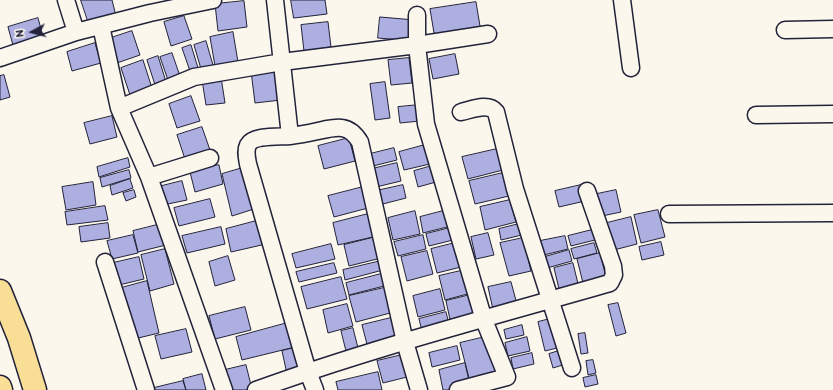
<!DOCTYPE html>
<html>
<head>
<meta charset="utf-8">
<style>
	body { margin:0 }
	#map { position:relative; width:833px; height:390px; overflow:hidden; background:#fbf7ec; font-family:Itim,sans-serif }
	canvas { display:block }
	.north { position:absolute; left:12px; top:12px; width:40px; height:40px; -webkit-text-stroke:3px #fbf7ec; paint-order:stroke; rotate:263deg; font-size:11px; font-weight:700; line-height:16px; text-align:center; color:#22223b }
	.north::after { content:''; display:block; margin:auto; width:14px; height:18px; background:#22223b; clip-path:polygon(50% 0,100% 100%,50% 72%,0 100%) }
</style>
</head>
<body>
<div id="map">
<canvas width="833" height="390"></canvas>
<div class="north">N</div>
</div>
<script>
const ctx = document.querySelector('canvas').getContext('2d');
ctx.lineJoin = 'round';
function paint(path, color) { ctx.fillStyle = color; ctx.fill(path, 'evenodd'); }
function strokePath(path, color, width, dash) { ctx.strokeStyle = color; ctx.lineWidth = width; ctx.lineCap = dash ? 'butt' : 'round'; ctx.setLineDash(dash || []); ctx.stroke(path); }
const building = new Path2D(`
	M81,0H112L116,16L89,24Z
	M291,0H325L327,14L294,18Z
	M244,1L247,27L218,31L215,4Z
	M476,2L481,32L435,39L430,9Z
	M184,16L192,39L171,46L164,22Z
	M380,17L415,20L414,41L378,38Z
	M38,18L44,40L14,49L8,27Z
	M328,22L331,47L304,51L301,25Z
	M132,31L140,55L117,63L108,39Z
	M233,32L238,62L215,66L210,37Z
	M206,41L213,65L201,69L194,45Z
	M95,43L101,63L72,71L67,52Z
	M191,45L199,71L191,74L182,48Z
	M172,53L181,79L169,83L160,57Z
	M455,54L459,74L433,79L429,59Z
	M158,56L167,85L156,88L147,60Z
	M409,58L412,83L391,85L388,60Z
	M143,60L152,88L130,95L121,68Z
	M277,68L281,100L255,103L251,71Z
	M4,75L10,97L0,100V76Z
	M221,77L225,103L206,105L202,80Z
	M385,82L390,118L375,120L370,84Z
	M191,96L200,121L177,128L169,104Z
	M419,105L420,121L400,123L398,107Z
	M112,116L117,137L90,144L84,123Z
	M202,127L211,153L186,162L177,135Z
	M349,138L355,161L324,169L318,146Z
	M425,145L430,164L404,170L399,152Z
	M394,148L397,160L369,167L366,155Z
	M497,149L503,170L468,179L462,157Z
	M128,158L130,167L99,177L97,167Z
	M397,163L401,181L376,187L372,169Z
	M219,165L223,184L195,192L190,172Z
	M432,166L436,182L418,187L414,171Z
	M246,167L257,208L232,216L222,174Z
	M129,170L131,178L102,187L100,178Z
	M503,173L509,196L475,204L469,181Z
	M130,179L133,188L112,195L110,186Z
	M182,181L187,200L163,205L158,187Z
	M93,182L96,205L66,210L62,187Z
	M403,185L406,198L379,205L376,191Z
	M581,185L585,201L559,207L555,191Z
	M363,187L368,208L334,217L328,196Z
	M134,190L136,197L126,201L123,193Z
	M616,190L621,212L602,216L597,194Z
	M210,199L215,217L179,226L174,208Z
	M510,200L516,222L485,230L480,207Z
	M105,206L108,220L67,225L65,212Z
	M447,210L451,226L423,233L420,217Z
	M658,210L665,237L641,243L634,215Z
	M415,211L420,234L393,240L388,218Z
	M372,213L377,236L338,245L333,223Z
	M631,217L637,244L610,251L603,224Z
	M260,220L266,244L231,252L226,229Z
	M108,223L110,238L81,242L79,227Z
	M523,223L526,234L501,240L499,229Z
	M161,224L166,245L138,252L133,231Z
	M221,227L225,244L187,253L182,236Z
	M450,228L453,240L429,246L426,234Z
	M592,230L595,240L571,246L568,236Z
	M488,233L494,255L476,259L471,237Z
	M133,235L138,253L112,259L107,241Z
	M423,235L426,249L398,256L394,242Z
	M565,236L568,249L544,255L540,241Z
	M376,237L381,258L349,266L344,245Z
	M523,238L531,271L509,276L500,243Z
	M661,242L664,255L642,260L639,247Z
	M455,243L461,267L437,273L431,249Z
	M594,243L597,253L574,259L571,249Z
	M331,244L335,259L296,268L292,254Z
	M165,249L174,284L150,291L141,255Z
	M569,250L572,261L547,268L545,257Z
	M427,251L433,274L407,281L401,257Z
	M600,253L606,277L583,283L577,259Z
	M228,256L235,280L215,286L209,262Z
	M139,257L144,279L119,285L113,263Z
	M381,261L383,270L345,280L343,270Z
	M334,263L337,273L299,282L296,272Z
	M573,263L579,288L560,293L554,268Z
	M465,270L471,293L445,300L439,276Z
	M385,273L388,285L349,295L346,283Z
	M341,277L347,299L307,309L301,287Z
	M147,281L159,333L134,339L121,288Z
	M511,282L518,308L494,314L488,287Z
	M388,287L394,312L356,322L349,296Z
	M440,289L445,310L418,317L413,296Z
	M474,294L480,316L451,324L446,301Z
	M618,303L626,333L616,336L608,305Z
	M347,304L353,326L328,333L323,310Z
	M245,307L251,330L215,339L209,316Z
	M446,312L450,328L423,335L419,319Z
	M395,317L401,340L368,348L362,325Z
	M554,318L561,347L545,351L538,322Z
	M291,322L299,346L242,360L236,337Z
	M522,325L524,335L506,339L504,330Z
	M353,328L359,352L347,355L341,331Z
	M186,329L192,352L161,359L155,336Z
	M585,333L588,353L581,354L578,334Z
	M489,336L499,375L470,382L460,343Z
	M527,337L530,351L508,356L505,343Z
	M457,346L460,360L432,367L429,353Z
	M298,347L303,370L287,374L282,351Z
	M562,350L566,364L553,368L549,354Z
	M532,353L534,364L513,369L511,358Z
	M406,354L411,376L383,383L377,361Z
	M593,360L596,373L588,375L586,361Z
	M465,363L470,385L450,390H443L439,370Z
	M246,365L252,389L246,390H230L225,370Z
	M378,372L382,390H338L336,382Z
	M202,374L206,390H186L183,379Z
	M596,375L598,384L585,387L583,378Z
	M183,381L186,390H155L154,388Z`);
paint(building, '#adafe0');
strokePath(building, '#22223b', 1);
const street = new Path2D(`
	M66,0L76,32
	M275,0L290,136C299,135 309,133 318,131C336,127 349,123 360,142L405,342L419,390
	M622,0L631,68
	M417,15V45L426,124L484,320L507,377L458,390
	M101,26L119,108
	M785,30L833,29
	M0,58L76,32L150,13L213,0
	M461,112C471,110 488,102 496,112L515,189L572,368
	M756,115L833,114
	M290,136C279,137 253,135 248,145C245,151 247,158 248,164L308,372L315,390
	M149,177L210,158
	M669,214L833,213
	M105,262L146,390
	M224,390L149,177L119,108L194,77L282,62L417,45L488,34
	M256,390C372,348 491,317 610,283L614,275L613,266L587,191`);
const highway = new Path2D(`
	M0,291L19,338L35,390
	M0,387L1,390`);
strokePath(street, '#22223b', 19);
strokePath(highway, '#22223b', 25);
strokePath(street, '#fbf7ec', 16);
strokePath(highway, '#f9df96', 22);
</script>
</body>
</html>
